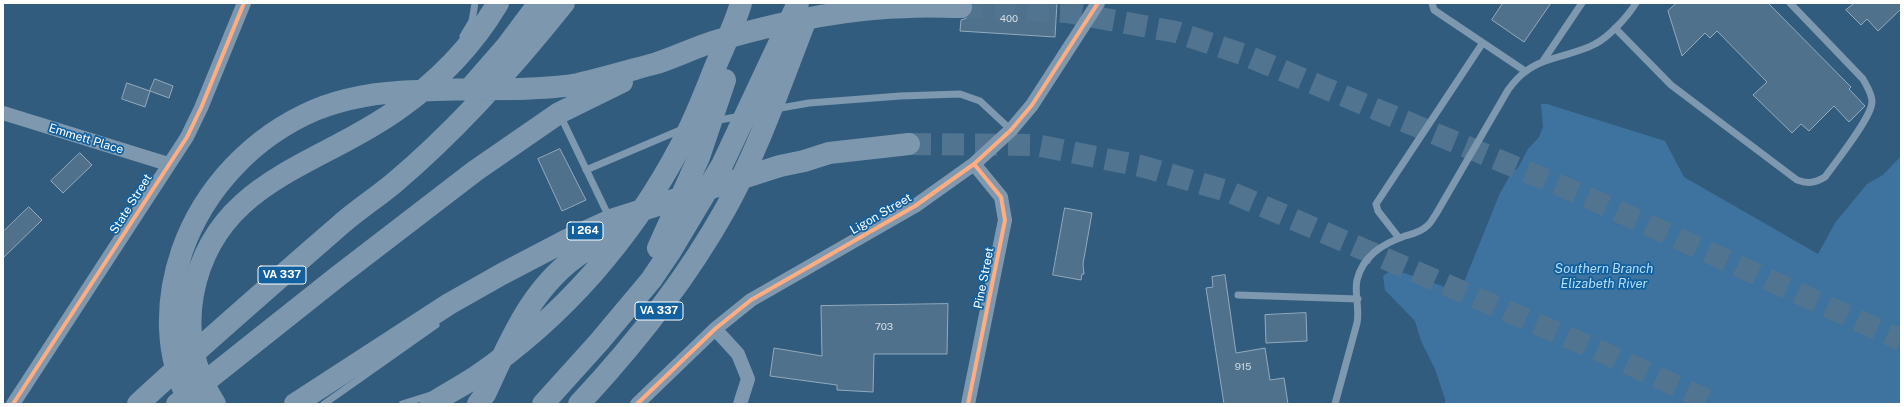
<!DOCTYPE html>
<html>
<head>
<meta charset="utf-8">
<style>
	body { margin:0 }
	#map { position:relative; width:1904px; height:407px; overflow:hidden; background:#325c7e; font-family:"Public Sans",sans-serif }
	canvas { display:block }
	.frame { position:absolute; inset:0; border:4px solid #fff; pointer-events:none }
</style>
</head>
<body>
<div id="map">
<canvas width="1904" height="407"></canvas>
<div class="frame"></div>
</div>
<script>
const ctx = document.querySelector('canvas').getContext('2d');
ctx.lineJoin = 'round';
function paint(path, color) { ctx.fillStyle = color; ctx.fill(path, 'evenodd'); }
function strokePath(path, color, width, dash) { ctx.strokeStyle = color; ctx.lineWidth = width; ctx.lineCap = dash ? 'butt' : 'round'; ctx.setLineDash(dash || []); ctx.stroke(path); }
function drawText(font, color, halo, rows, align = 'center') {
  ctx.font = font + ' "Public Sans",sans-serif'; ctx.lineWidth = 3.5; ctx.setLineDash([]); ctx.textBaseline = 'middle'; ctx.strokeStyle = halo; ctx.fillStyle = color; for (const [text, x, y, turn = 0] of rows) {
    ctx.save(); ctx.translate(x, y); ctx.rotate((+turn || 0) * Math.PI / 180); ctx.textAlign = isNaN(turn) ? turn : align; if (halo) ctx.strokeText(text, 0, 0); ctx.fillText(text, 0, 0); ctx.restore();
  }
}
paint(new Path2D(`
	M1541,104H1547L1665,141L1684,177L1818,254L1835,223L1867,184L1883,175L1901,156V404H1445V399L1435,369L1421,341L1415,321L1385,290L1383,276L1390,271L1404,273L1460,292L1500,193L1512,172L1518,168L1528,149L1539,137L1543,127Z`), '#3d739e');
const building = new Path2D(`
	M972,3H1057L1055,37L960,31L961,20L967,18L972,14L973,7Z
	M1503,3H1551L1524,42L1492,20Z
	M1677,3H1768L1851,87L1849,89L1865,106L1849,122L1834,106L1809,131L1801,124L1792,133L1753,95L1767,82L1717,31L1710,38L1705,33L1682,56L1668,11Z
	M1855,3H1901V9L1878,31L1867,19L1861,25L1846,10Z
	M155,79L173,86L169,98L150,91Z
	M127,83L150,91L145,107L122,99Z
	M560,149L586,200L562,211L538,159Z
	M80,153L92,165L63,193L51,181Z
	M29,207L42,220L3,258V232Z
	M1065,208L1092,213L1083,264L1084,274H1082L1081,280L1053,275Z
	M1225,275L1236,353L1265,348L1270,380L1284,378L1288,404H1224L1206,288L1213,287L1212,277Z
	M948,304L947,354H874L873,392L837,390V385L770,376L774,348L822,356L821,306Z
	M1306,313L1307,341L1266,343L1265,315Z`);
paint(building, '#50718c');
strokePath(building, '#92aabc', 1);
strokePath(new Path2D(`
	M961,7L1067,12L1176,32L1245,55L1578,193L1901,340
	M909,144L1036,145L1141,166L1230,192L1600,351L1716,404`), '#517491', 22, [22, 11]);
strokePath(new Path2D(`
	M1432,3L1434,10L1525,71
	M1615,28L1671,85L1797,180C1808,184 1815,183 1825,177C1835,163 1872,117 1872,102C1872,93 1867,87 1863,79L1790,3
	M463,36L472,21L475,3
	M1543,61L1582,3
	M775,109L809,103L900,96L960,94L980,101L1011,130
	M560,115L609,217
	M714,121L741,116
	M586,170L685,128
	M1399,238L1378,211L1376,204L1482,44
	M1238,295L1358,299
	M324,404L436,325
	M402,404L431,395
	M1335,404L1357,323C1360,309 1354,293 1357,280C1363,256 1382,244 1405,236C1412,234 1421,232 1427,226C1431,223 1433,218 1436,214L1508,90C1513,83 1518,77 1525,72C1545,56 1573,56 1595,44C1609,37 1628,16 1636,3`), '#7d98af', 7);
strokePath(new Path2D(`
	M3,113L168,164
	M715,329L738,354L748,379L740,404
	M13,404L187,137L201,108L244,3
	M637,404L715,329L751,300L915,206L974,164L1011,130L1032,105L1098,3
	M968,404L1005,220L1001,197L974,164`), '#7d98af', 14);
strokePath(new Path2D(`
	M472,86L506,47L539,3
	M658,248L699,157L725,80
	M138,404C204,343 271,285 339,226C357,210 376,198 394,183C457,130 513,67 564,3
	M177,404L337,277L475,171L559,113L622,82
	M191,404C164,357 165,301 182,251C204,188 254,136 315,110C347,97 381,92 415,91C449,89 483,89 517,89C537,88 558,88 578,84C604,78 631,70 657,63C678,56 698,46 719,40C781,22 845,8 910,7C927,6 944,7 961,7
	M215,404C194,371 186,333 193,294C214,181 317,167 397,110C437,82 473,45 498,3
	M295,404L449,304L502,274L567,240L611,220L780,166L804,161L829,153L909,144
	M431,404C446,394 462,386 477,376C563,317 633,237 681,145C695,119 705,92 716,65C725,44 735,24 741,3
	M478,404L485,394C510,341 531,286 583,252C596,244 610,238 624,232
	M543,404L599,342L651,280L670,252L722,165L798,3
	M579,404C635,344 686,280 726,208C759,148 781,83 806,19`), '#7d98ae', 22);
strokePath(new Path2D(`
	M13,404L187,137L201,108L244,3
	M637,404L715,329L751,300L915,206L974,164L1011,130L1032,105L1098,3
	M968,404L1005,220L1001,197L974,164`), '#ffac80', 4);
drawText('10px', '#d3dce2', null, [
	["400",1009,19],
	["703",884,327],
	["915",1243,367]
]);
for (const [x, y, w] of [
	[585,231,36],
	[282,275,48],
	[659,311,48]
]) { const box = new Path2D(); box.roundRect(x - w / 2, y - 9, w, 18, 3); ctx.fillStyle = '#12609e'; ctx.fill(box); strokePath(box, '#fff', 1); }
drawText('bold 11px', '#fff', null, [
	["I 264",585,231],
	["VA 337",282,275],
	["VA 337",659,311]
]);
drawText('12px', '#fff', '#12609e', [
	["Emmett Place",86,139,17],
	["State Street",131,204,-58],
	["Ligon Street",881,214,-30],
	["Pine Street",984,278,-79]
]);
drawText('italic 13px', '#b5ddfb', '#12609e', [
	["Southern Branch",1604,269],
	["Elizabeth River",1604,284]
]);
</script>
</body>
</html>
